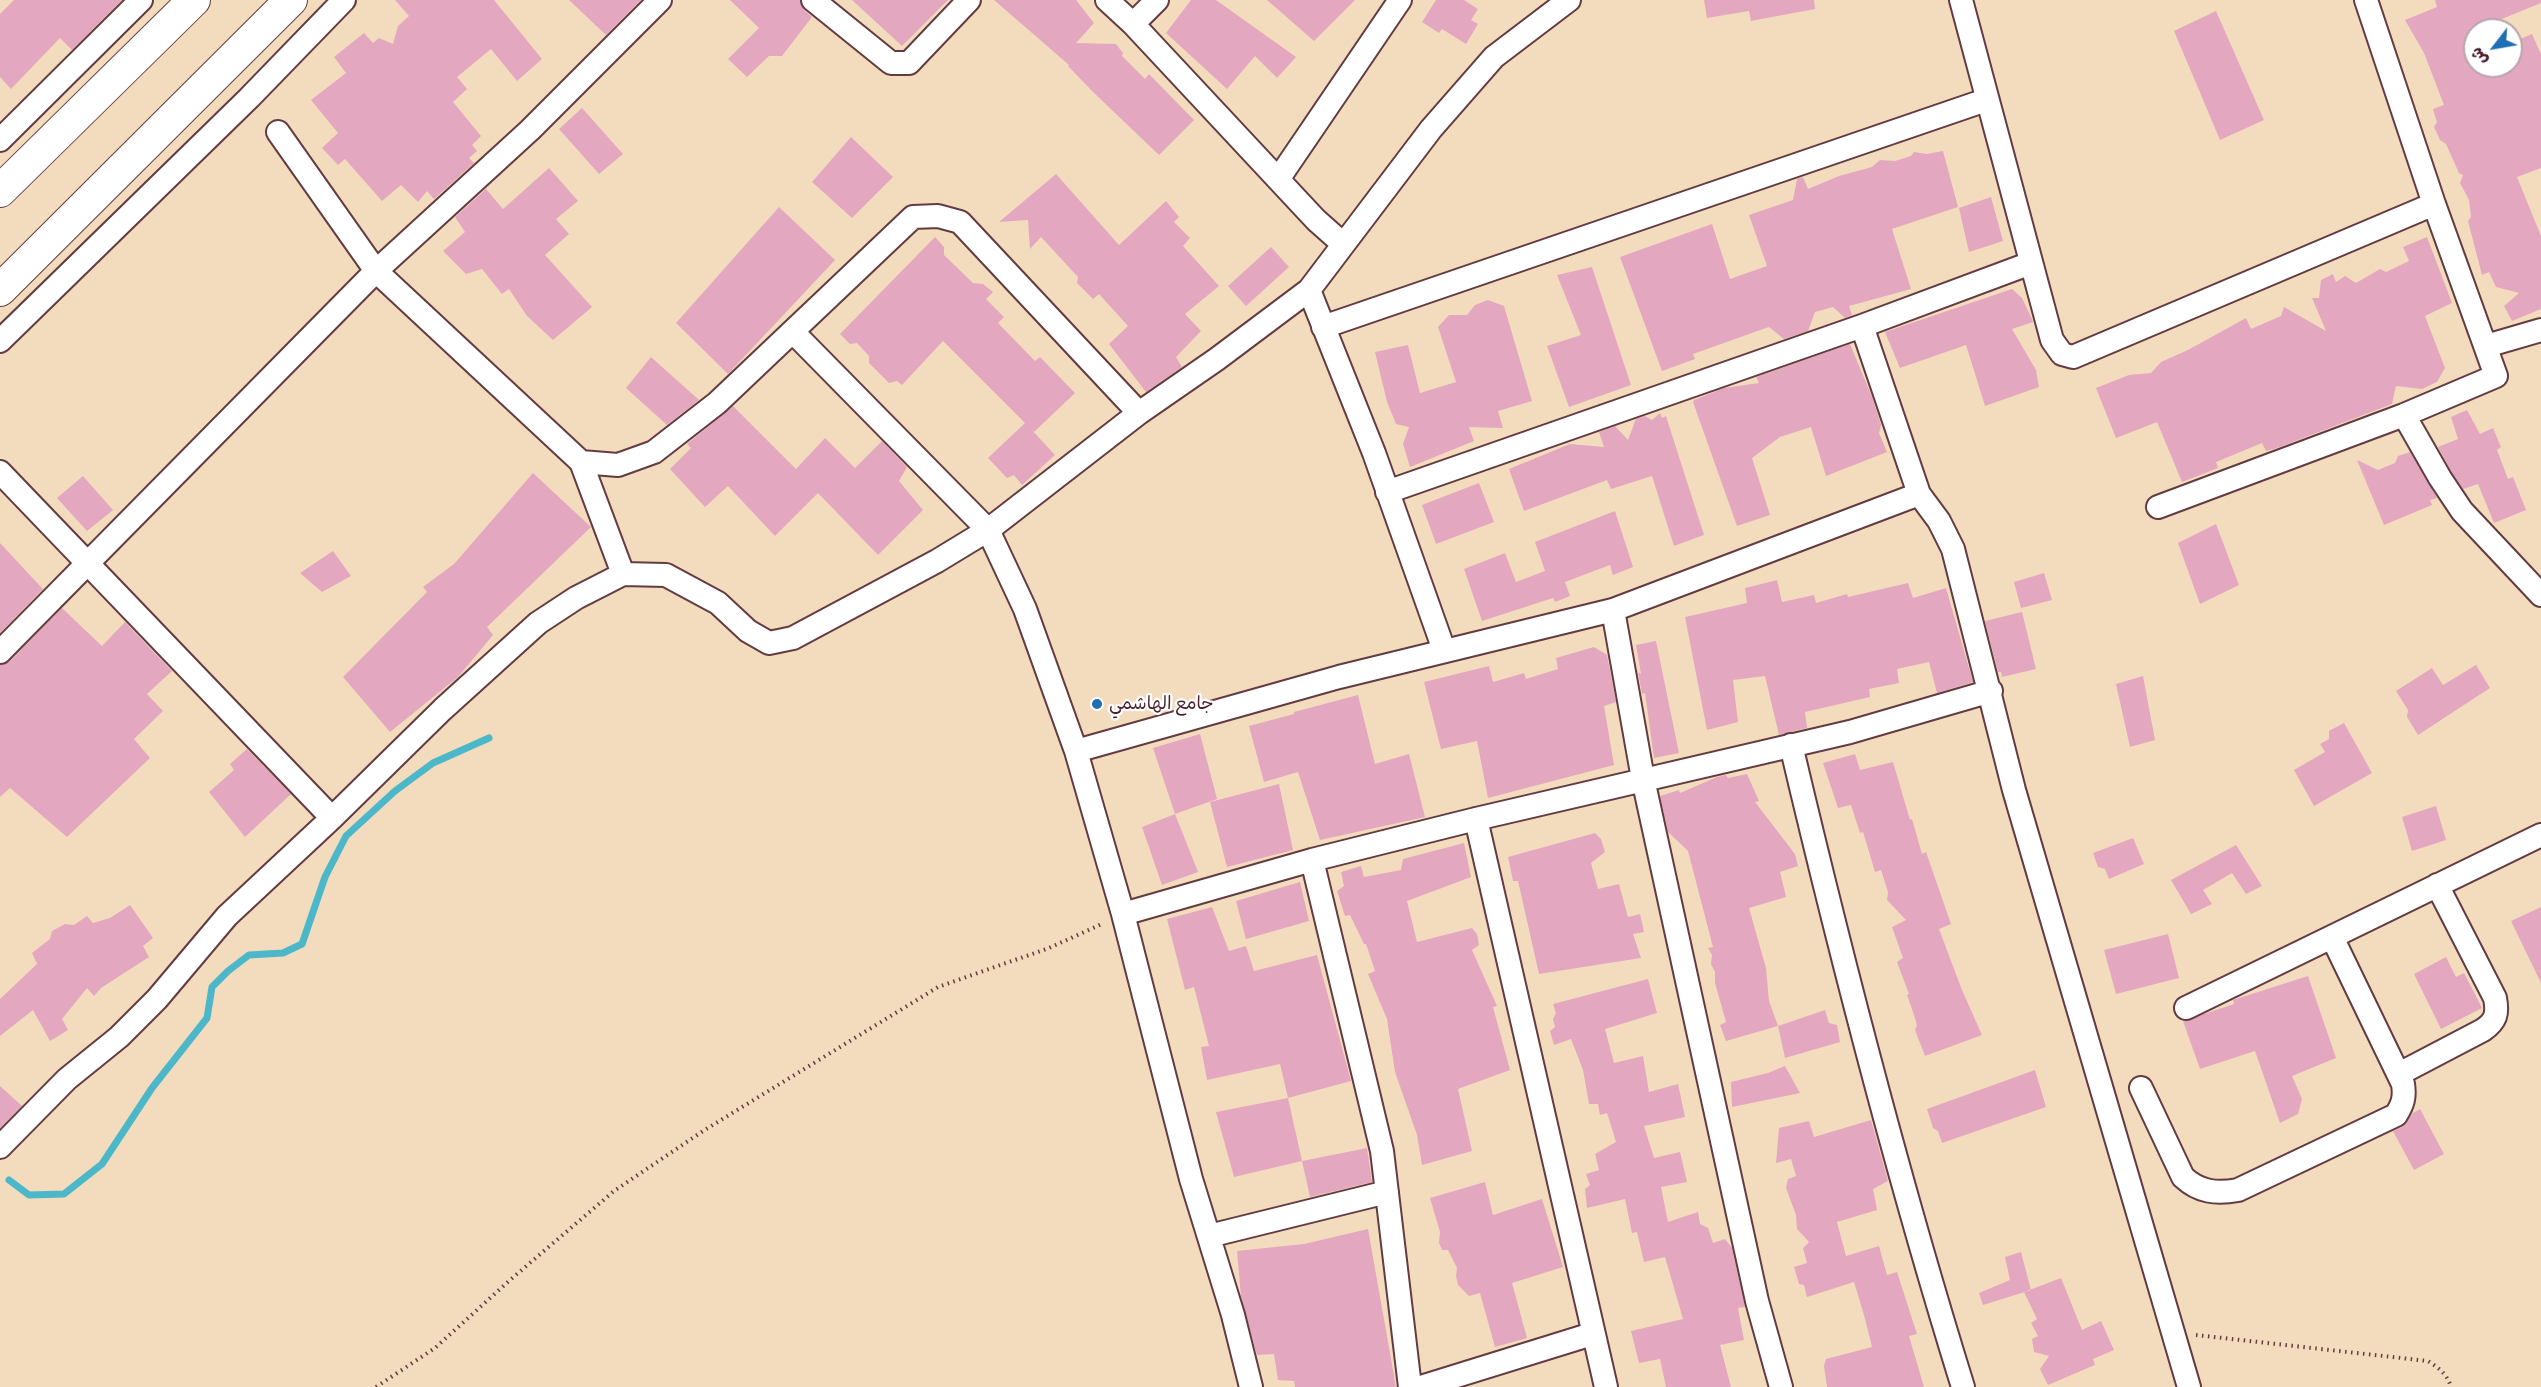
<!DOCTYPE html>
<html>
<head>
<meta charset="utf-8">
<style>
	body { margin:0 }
	#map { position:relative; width:2541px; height:1387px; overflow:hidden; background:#f3dcbe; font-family:Pangolin,"Playpen Sans Arabic",sans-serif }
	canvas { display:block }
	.north { position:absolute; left:2463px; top:18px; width:60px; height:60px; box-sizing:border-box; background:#fff; border:2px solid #b7a5aa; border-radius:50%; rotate:239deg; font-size:16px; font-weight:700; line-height:24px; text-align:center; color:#4a1f2b }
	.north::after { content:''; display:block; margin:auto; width:21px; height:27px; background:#1f6fb2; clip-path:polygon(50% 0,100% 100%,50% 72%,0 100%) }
</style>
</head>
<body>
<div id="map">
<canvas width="2541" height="1387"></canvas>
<div class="north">ش</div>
</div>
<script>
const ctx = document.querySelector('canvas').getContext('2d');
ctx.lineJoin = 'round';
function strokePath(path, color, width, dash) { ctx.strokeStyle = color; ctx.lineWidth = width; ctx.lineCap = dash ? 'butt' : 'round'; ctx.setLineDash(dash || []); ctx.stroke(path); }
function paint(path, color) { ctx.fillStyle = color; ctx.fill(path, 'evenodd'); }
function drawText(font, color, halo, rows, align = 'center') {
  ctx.font = font + ' Pangolin,"Playpen Sans Arabic",sans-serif'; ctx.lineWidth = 4.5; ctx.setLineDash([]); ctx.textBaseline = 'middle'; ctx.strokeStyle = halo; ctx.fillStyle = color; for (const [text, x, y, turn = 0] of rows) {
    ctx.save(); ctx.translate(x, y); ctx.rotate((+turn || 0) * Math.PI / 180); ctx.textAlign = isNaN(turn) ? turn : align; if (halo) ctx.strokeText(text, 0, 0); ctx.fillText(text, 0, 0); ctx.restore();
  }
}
strokePath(new Path2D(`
	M9,1180L29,1195L64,1194L102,1164L152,1088L207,1018L212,987L228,971L249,955L283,953L302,944L325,877L346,836L395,791L433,763L489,738`), '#4bb7c8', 7);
paint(new Path2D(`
	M14,0H122L72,50L60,38L11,89L0,77V14Z
	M395,0H494L542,59L517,81L491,49L457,77L467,89L453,102L481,136L472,145L477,151L469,158L474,163L434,199L427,191L418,202L401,185L382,201L345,159L338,165L322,148L338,133L311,100L346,73L334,57L364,33L373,43L379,38L393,44L398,26L409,16Z
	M569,0H641L606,35Z
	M730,0H800L804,10L812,17L782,56H769L747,77L728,59L759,28Z
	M852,0H948L902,46Z
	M994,0H1076L1094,23L1076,43L1116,44L1123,53L1122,56L1145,79L1149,74L1194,120L1159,155L1092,91L1068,66L1069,65Z
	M1191,0H1216L1296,57L1277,78L1255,56L1227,89L1166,33Z
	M1267,0H1355L1314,41Z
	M1436,0H1464L1478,9L1471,20L1478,24L1466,44L1442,29L1439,33L1422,22Z
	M1704,0H1814L1815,9L1751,21L1749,11L1707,18Z
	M2435,0H2541V3L2475,30V66H2511V43L2532,34L2541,54V168L2517,177L2541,236V309L2512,321L2504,306L2519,293L2496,287L2489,272L2482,275L2468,221L2471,217L2469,200L2460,183L2463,175L2459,173L2446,144L2440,140L2434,127L2437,122L2433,109L2444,105L2424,53L2405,20L2437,7Z
	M2216,11L2264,120L2220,140L2174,31Z
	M582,108L623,154L599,174L559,129Z
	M851,137L893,177L852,218L812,182Z
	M1943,151L1958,207L1892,229L1911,289L1849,306L1852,315L1845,318L1833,307L1815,312L1808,331L1784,339L1769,327L1752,333L1693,354L1695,359L1662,371L1620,257L1712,224L1730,279L1767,266L1749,215L1793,200L1797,179L1803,177L1808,189L1839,176L1872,167L1880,160L1895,161L1911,156L1914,152L1927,154Z
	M549,168L578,201L556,219L569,234L545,255L592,307L553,340L527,316L509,289L502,294L482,269L466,274L443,251L465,232L455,217L486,189L503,209Z
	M1056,174L1119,245L1166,201L1179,217L1174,222L1190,238L1183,246L1219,286L1185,314L1201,331L1176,357L1182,367L1146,392L1109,344L1128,326L1099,294L1093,299L1077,283L1078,277L1041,237L1030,249L1028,220L999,222Z
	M1991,197L2003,241L1969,252L1959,208Z
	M779,207L835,260L728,374L676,323Z
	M935,237L944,247V255L973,283L983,284L993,292L986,299L1004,317L998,323L1035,361L1040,357L1075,393L1034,432L1029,427L1055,455L1022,485L1014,475L1007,478L988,458L1025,423L943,341L902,385L897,381L889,383L869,363V356L857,343L850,344L840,334Z
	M2427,237L2452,303L2425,316L2445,368L2437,382L2422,389L2396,386L2392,404L2277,448L2266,451L2262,443L2216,462L2218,468L2182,482L2157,422L2116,438L2096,388L2129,375L2151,373L2161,362L2188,350L2246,318L2251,329L2281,316L2284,307L2326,331L2312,298H2319L2321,280L2333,274L2336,282L2345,276L2356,283L2380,269L2386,272L2409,261L2403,247Z
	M1271,247L1289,267L1246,306L1228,286Z
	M1592,267L1631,385L1569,407L1547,346L1581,335L1557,275Z
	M2012,289L2022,298L2032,319L2033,322L2012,329L2036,370L2039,387L1985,406L1966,345L1900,368L1885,332Z
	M1488,300L1504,306L1532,401L1498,411L1503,428L1469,427L1474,441L1410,467L1403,444L1409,427L1396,424L1387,402L1375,352L1408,345L1420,393L1456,382L1438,327L1449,315H1467L1475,305Z
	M1850,344L1872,397L1881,425L1879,433L1887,452L1826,476L1811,427L1780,437L1752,458L1770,515L1737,526L1693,402L1694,400L1724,388L1759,383L1756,377Z
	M651,357L699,400L667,425L626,388Z
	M733,406L796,469L825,438L855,468L882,441L907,467L899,481L923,510L878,555L818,493L775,536L728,486L705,507L670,469L691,448L687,444Z
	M2467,410L2480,434L2493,428L2501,447L2497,450L2508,479L2513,477L2526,510L2494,523L2478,484L2463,489L2451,471L2438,447L2458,439L2451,417Z
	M1660,413L1662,418L1666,416L1704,535L1674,546L1652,476L1611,489L1607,480L1524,511L1509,469L1570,444L1604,447L1599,432L1615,426L1628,440L1636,419L1645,416L1652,420Z
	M2410,452L2437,498L2430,500L2432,505L2384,525L2357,460L2378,470L2395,463L2398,456Z
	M533,473L591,527L487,627L493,635L458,677L390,732L343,677L427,592L423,587L454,564Z
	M83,476L113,510L87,531L57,498Z
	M1479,483L1494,522L1436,544L1422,505Z
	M1615,511L1633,567L1613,575L1610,565L1565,582L1570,596L1555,602L1553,598L1482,621L1464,569L1505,553L1516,582L1545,571L1535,542Z
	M2216,524L2239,585L2200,604L2178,543Z
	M0,543L43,589L0,633Z
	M333,551L351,576L322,592L300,573Z
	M2044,573L2052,600L2021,608L2014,582Z
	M1777,580L1782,602L1814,595L1816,603L1847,594L1848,597L1908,583L1913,598L1946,588L1973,682L1937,693L1929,662L1897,669L1899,683L1869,689L1870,697L1805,712L1807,728L1779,735L1765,676L1733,680L1738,722L1707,730L1685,617L1747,603L1745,588Z
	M62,608L102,646L125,622L172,671L147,694L163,711L134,739L150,758L67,837L10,788L0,797V665L10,661Z
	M2022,612L2036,669L2002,677L2001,672H1998L1985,621Z
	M1656,641L1679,753L1654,758L1645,693L1642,694L1638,672L1641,674L1636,645Z
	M1594,647L1607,655L1616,702L1604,706L1614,765L1488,798L1477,741L1441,749L1424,682L1489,666L1493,682L1524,673L1526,679L1558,669L1556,658Z
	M2476,665L2490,688L2418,735L2407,717L2408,710L2396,691L2432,668L2443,685Z
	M2143,676L2155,740L2130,747L2116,684Z
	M1358,695L1375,764L1409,754L1425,817L1320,840L1298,772L1264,782L1249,726L1294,714V712Z
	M2344,723L2372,773L2314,806L2294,770L2325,752L2320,744L2329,739V731Z
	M1200,734L1217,799L1175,814L1153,748Z
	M247,749L291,794L245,837L209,792L234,770L230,764Z
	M1855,754L1860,770L1893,762L1910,820L1912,819L1922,854L1926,852L1951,924L1939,929L1962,990L1982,1035L1925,1056L1915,1030L1917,1025L1913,1012L1907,995L1909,994L1897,962L1903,958L1892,927L1906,920L1887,900L1888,892L1881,870L1875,872L1863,832L1860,833L1851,805L1838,808L1823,763Z
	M1747,774L1759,801L1755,802L1795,854L1798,866L1780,872L1786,897L1749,908L1766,968L1769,1001L1778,1026L1726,1041L1720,1025L1726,1022L1715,983V972L1711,964L1712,955L1708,948L1713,947L1688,851L1668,832L1660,796L1679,790L1680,793L1717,777L1726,775L1728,778Z
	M1279,784L1293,850L1227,867L1210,802Z
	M2436,806L2446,840L2412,851L2402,817Z
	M1175,814L1198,872L1162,885L1142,827Z
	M1595,833L1601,839L1605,852L1591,863L1598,889L1619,884L1628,917L1640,914L1644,932L1633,934L1641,958L1539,974L1518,881H1513L1508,857Z
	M2133,838L2144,864L2109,879L2105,869L2098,867L2093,853Z
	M1464,843L1471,877L1407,901L1417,942L1472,928L1477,934L1479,945L1472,950L1497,1006L1493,1007L1510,1070L1458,1089L1472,1151L1422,1165L1417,1135L1395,1072L1387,1019L1368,974L1375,971L1366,944H1364L1350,915L1345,916L1337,891L1344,886L1341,872L1361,866L1364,877L1401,870L1403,859Z
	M2236,845L2262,886L2246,894L2232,873L2203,890L2212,904L2191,914L2171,880Z
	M1300,882L1309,921L1246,939L1236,901Z
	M130,905L153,938L143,946L149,957L101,988L94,996L87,988L62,1019L68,1030L50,1041L33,1010L0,1036V999L37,964L32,953L50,939L52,931L65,924L74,925L87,916L93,923L110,918Z
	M1212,907L1229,951L1246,946L1254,971L1317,955L1351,1081L1288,1098L1280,1064L1207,1080L1201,1047L1209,1046L1194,987L1185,990L1167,919Z
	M2541,907V983L2511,921Z
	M2168,934L2179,978L2116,994L2104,950Z
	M2446,957L2456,977L2464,973L2482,1008L2441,1029L2414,974Z
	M2308,976L2336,1058L2292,1076L2302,1099L2298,1114L2280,1123L2255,1051L2200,1069L2183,1021L2234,1004L2233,1000Z
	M1648,979L1657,1013L1605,1029L1614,1063L1643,1056L1649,1092L1678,1084L1685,1117L1644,1126L1654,1158L1680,1152L1687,1182L1661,1187L1668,1222L1698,1212L1700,1224L1708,1228L1713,1243L1725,1239L1732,1248L1745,1307L1738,1308L1744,1340L1720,1345L1731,1387H1666L1660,1359L1639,1363L1631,1331L1683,1319L1665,1257L1644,1262L1637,1232L1632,1233L1625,1199L1587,1208L1585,1189L1590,1185L1586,1174L1599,1170L1595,1154L1616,1142L1607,1113L1600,1115L1598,1104H1589L1583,1070L1571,1039L1554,1045L1550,1031L1555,1027L1553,1019L1556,1013L1553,1004Z
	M1825,1010L1829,1023L1837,1025L1840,1042L1785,1058L1778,1026Z
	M1785,1066L1800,1093L1732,1107L1731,1082L1768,1073Z
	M2035,1070L2046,1107L1942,1143L1938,1131L1933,1128L1927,1109Z
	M0,1086L22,1106L0,1128Z
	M1288,1098L1302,1161L1234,1177L1216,1112Z
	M2420,1109L2444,1154L2414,1170L2393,1131L2402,1127L2413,1113Z
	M1871,1120L1888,1181L1873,1189L1877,1210L1837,1222L1846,1256L1879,1246L1887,1275L1897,1272L1917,1334L1909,1336L1924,1387H1827L1824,1366L1826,1359L1872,1347L1864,1315L1854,1282L1807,1297L1804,1285L1799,1284L1794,1267L1807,1263L1803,1248L1809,1242L1797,1229L1796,1215L1786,1188L1788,1179L1796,1176L1791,1159L1776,1163L1779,1128L1809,1121L1814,1137Z
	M1367,1148L1372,1182L1310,1197L1302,1161Z
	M1485,1182L1493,1215L1542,1199L1563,1267L1512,1283L1527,1338L1495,1347L1480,1293L1469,1296L1458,1285L1456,1276L1457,1268L1448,1250H1442L1439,1243L1440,1232L1430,1198Z
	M1368,1229L1396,1387H1295L1294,1381L1278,1380L1274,1354L1257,1355L1241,1297L1237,1251L1304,1244Z
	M2021,1252L2031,1290L1983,1305L1979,1293L2010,1280L2005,1257Z
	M2061,1278L2082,1330L2101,1321L2114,1350L2093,1359L2095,1365L2048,1385L2040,1369L2049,1356L2034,1352L2032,1339L2038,1336L2031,1323L2037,1319L2024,1292Z`), '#e4a7c0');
const street = new Path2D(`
	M813,0L891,63H909L969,0
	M1107,0L1133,24L1316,220L1343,244
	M1961,0L2052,340L2062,354L2073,357L2434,204
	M1133,24L1157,0
	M278,132L376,271L581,462L623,574
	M0,140L141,0
	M1279,178L1400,0
	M1309,290L1374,453L1444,650
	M1862,326L1919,494L1939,521L1953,549L2014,790L2189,1387
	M1323,327L1986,100
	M793,332L988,530L1025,609L1076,751L1123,914L1191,1179L1233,1315L1251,1387
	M0,341L249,98L344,0
	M2486,346L2541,330
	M2404,415L2440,478L2462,511L2541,595
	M581,462L618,465L654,452L717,403L913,217L938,216L960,222L1139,413
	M0,472L332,818
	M1387,492L1862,326L2031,263
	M2158,507L2404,415L2496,376L2434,204L2366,0
	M1613,610L1643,779L1757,1301L1781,1387
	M0,652L376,271L530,130L660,0
	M1791,745C1842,961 1897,1175 1963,1387
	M1076,751L1339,677L1613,610L1919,494
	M1476,819L1606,1387
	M1312,860L1382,1151L1410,1387
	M1123,914L1312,860L1476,819L1850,732L1991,691
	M2186,1008L2541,835
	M2399,1074L2483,1030C2496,1021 2498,1014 2495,998L2437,885
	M2141,1088L2183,1177C2199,1192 2216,1194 2238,1190L2396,1115C2403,1104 2405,1097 2403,1084L2332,937
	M0,1147L67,1079L119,1037L157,999L227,916L332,818L443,709L538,623L576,598L623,574L666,575L718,603L748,631L769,643L793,638L937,561L988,530L1139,413L1217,359L1309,290L1431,129L1494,57L1569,0
	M1209,1236L1387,1192
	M1421,1387L1592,1334`);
const secondary = new Path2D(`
	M0,191L194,0
	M0,290L291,0`);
strokePath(street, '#633b41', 26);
strokePath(secondary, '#633b41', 34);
strokePath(new Path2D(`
	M2196,1335L2428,1361C2439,1368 2447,1374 2451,1387
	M376,1387L435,1348L510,1280L614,1191L703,1131L938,987L1049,948L1104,923`), '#633b41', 4, [1.5, 4.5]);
strokePath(street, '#fff', 22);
strokePath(secondary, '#fff', 32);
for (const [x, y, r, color] of [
	[1097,704,6,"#1f6fb2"]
]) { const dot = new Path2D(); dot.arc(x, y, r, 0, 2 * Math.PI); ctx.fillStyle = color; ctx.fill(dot); strokePath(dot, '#fff', 2); }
drawText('18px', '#4a1f2b', '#fff', [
	["جامع الهاشمي",1109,704]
], 'left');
</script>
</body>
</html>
